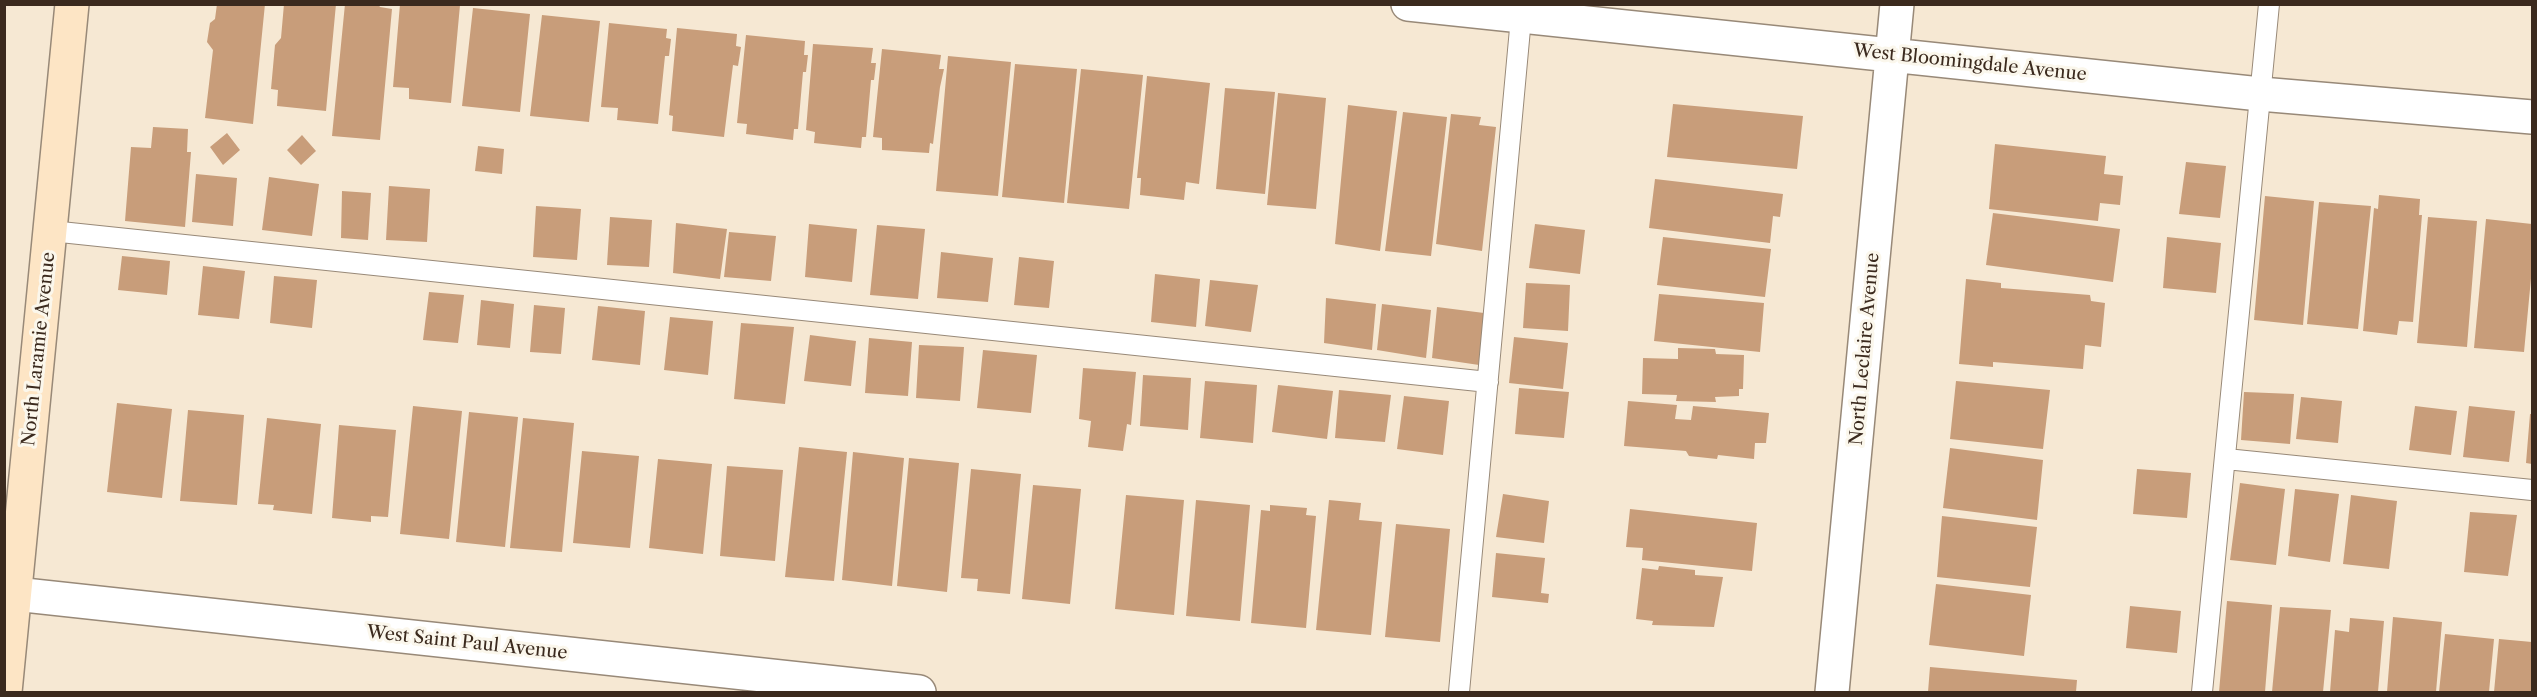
<!DOCTYPE html>
<html>
<head>
<meta charset="utf-8">
<style>
	body { margin:0 }
	#map { position:relative; width:2537px; height:697px; overflow:hidden; background:#f6e8d3; font-family:"Libre Caslon Text",serif }
	canvas { display:block }
	.frame { position:absolute; inset:0; border:6px solid #3b2a1e; pointer-events:none }
</style>
</head>
<body>
<div id="map">
<canvas width="2537" height="697"></canvas>
<div class="frame"></div>
</div>
<script>
const g = document.querySelector('canvas').getContext('2d');
g.lineJoin = 'round';
function fill(path, color) { g.fillStyle = color; g.fill(path, 'evenodd'); }
const poly = rows => new Path2D(rows.map(r => 'M' + r).join(''));
function trace(path, color, width, dash) { g.strokeStyle = color; g.lineWidth = width; g.lineCap = dash ? 'butt' : 'round'; g.setLineDash(dash || []); g.stroke(path); }
function drawText(font, color, halo, rows, align = 'center') {
  g.font = font + ' "Libre Caslon Text",serif'; g.lineWidth = 6; g.setLineDash([]); g.textBaseline = 'middle'; g.strokeStyle = halo; g.fillStyle = color; for (const [text, x, y, turn = 0] of rows) {
    g.save(); g.translate(x, y); g.rotate((+turn || 0) * Math.PI / 180); g.textAlign = isNaN(turn) ? turn : align; if (halo) g.strokeText(text, 0, 0); g.fillText(text, 0, 0); g.restore();
  }
}
fill(poly([
	[217,4,265,4,253,124,205,118,213,50,207,42,210,23,215,19],
	[284,4,336,4,326,111,277,106,278,90,271,89,275,45,281,38],
	[345,4,378,4,380,7,392,9,380,140,332,136],
	[400,4,460,5,451,103,409,99,409,88,393,87],
	[473,8,530,14,520,112,462,106],
	[542,15,600,21,589,122,530,116],
	[609,23,667,29,666,38,671,39,669,56,665,56,658,124,617,120,618,108,601,107],
	[677,28,737,34,736,46,741,47,738,66,733,65,724,137,672,131,673,116,669,115],
	[746,35,805,41,804,55,808,55,806,72,803,72,798,129,794,129,793,140,746,134,747,124,737,123],
	[813,44,873,48,871,63,876,63,874,80,871,80,866,137,862,137,861,148,814,143,815,132,806,130],
	[882,49,941,55,939,69,944,69,940,87,933,144,930,143,929,153,882,150,882,138,873,137],
	[948,56,1011,62,998,196,936,191],
	[1015,64,1077,69,1064,203,1002,197],
	[1081,69,1143,75,1129,209,1067,203],
	[1147,76,1210,83,1199,184,1186,182,1184,200,1140,195,1141,178,1137,178],
	[1225,88,1275,92,1265,194,1216,189],
	[1278,93,1326,98,1316,209,1267,205],
	[1673,104,1803,116,1797,169,1667,157],
	[1348,105,1397,111,1380,251,1335,244],
	[1403,112,1447,117,1431,256,1385,251],
	[1451,114,1481,117,1479,125,1496,127,1482,251,1436,244],
	[153,127,188,129,187,152,191,152,185,227,125,221,131,147,151,148],
	[227,133,240,150,223,165,210,147],
	[302,135,316,151,301,165,287,150],
	[1995,144,2106,156,2104,174,2123,176,2120,205,2100,203,2098,221,1989,209],
	[478,146,504,149,502,174,475,171],
	[2186,162,2226,166,2220,218,2179,214],
	[196,174,237,178,233,226,192,222],
	[269,177,319,184,312,236,262,230],
	[1655,179,1783,194,1780,217,1773,216,1770,243,1649,228],
	[389,186,430,189,427,242,386,240],
	[342,191,371,193,368,240,341,238],
	[2379,195,2420,199,2419,215,2422,215,2413,322,2399,321,2397,335,2363,331,2374,208,2378,209],
	[2265,196,2314,201,2303,325,2254,320],
	[2319,202,2371,206,2358,329,2307,324],
	[536,206,581,209,577,260,533,257],
	[1993,213,2120,229,2113,282,1986,265],
	[610,217,652,220,649,267,607,265],
	[2428,217,2477,221,2467,347,2417,343],
	[2486,219,2532,224,2532,268,2524,352,2474,348],
	[676,223,727,229,720,279,673,273],
	[809,224,857,229,852,282,805,277],
	[1535,224,1585,230,1580,274,1529,268],
	[877,225,925,229,918,299,870,295],
	[729,232,776,236,771,281,724,277],
	[1663,237,1771,249,1765,297,1657,285],
	[2167,237,2221,243,2216,293,2163,288],
	[941,252,993,258,988,302,937,298],
	[122,256,170,261,167,295,118,290],
	[1019,257,1054,261,1049,308,1014,305],
	[203,266,245,271,239,319,198,315],
	[1155,274,1200,279,1196,327,1151,322],
	[274,276,317,280,312,328,270,323],
	[1966,279,2001,283,2001,288,2090,295,2091,301,2105,303,2101,347,2085,345,2083,369,1993,362,1993,367,1959,364],
	[1210,280,1258,285,1251,332,1205,326],
	[1526,283,1570,285,1568,331,1523,328],
	[429,292,464,295,458,343,423,340],
	[1659,294,1764,303,1760,352,1654,341],
	[1326,298,1376,304,1372,350,1324,343],
	[481,300,514,304,510,348,477,345],
	[1382,304,1431,310,1426,358,1377,350],
	[534,305,565,308,561,354,530,352],
	[598,306,645,311,640,365,592,360],
	[1437,307,1484,313,1479,365,1432,358],
	[670,317,713,321,708,375,664,370],
	[741,323,794,327,785,404,734,399],
	[810,335,856,341,851,386,804,381],
	[1514,337,1568,343,1563,389,1509,383],
	[869,338,912,342,908,396,865,393],
	[919,345,964,347,960,401,916,398],
	[1678,348,1715,349,1716,354,1744,355,1743,389,1739,389,1739,396,1715,397,1716,402,1676,401,1677,395,1642,394,1643,358,1678,359],
	[983,350,1037,355,1031,413,977,408],
	[1083,368,1136,372,1131,425,1127,424,1123,451,1088,447,1091,421,1079,419],
	[1143,375,1191,378,1188,430,1140,426],
	[1205,381,1257,385,1253,443,1200,438],
	[1956,381,2050,390,2043,449,1950,439],
	[1278,385,1333,391,1327,439,1272,432],
	[1519,388,1569,392,1564,438,1515,434],
	[1339,390,1391,395,1385,442,1335,438],
	[2244,392,2294,394,2290,444,2241,440],
	[1404,396,1449,401,1443,455,1397,449],
	[2301,397,2342,401,2338,443,2296,439],
	[1628,401,1677,405,1675,419,1691,420,1693,406,1769,413,1766,443,1755,443,1754,459,1718,455,1717,459,1689,456,1686,451,1624,446],
	[117,403,172,409,162,498,107,492],
	[413,406,462,411,449,539,400,534],
	[2415,406,2457,411,2451,455,2409,450],
	[2469,406,2515,411,2509,462,2463,457],
	[188,410,244,415,237,505,180,501],
	[469,412,518,417,505,547,456,542],
	[2530,414,2532,414,2532,464,2526,463],
	[267,418,321,424,312,514,273,510,274,505,258,504],
	[523,418,574,423,562,552,510,548],
	[339,425,396,430,388,517,371,516,371,522,332,518],
	[799,447,847,452,834,581,785,577],
	[1950,448,2043,460,2037,520,1943,508],
	[582,451,639,456,630,548,573,543],
	[853,452,904,458,892,586,842,580],
	[909,458,959,463,947,592,897,586],
	[658,459,712,464,703,554,649,548],
	[727,466,783,470,775,561,720,556],
	[971,469,1021,474,1010,594,977,591,978,579,961,578],
	[2137,469,2191,473,2187,518,2133,514],
	[2240,483,2285,489,2276,565,2230,560],
	[1033,485,1081,489,1070,604,1022,599],
	[2295,489,2339,494,2330,562,2288,556],
	[1503,494,1549,501,1544,543,1496,537],
	[1126,495,1184,500,1174,615,1115,609],
	[2351,495,2397,501,2389,569,2343,564],
	[1196,500,1250,505,1240,621,1186,616],
	[1329,500,1361,503,1359,520,1382,522,1371,635,1316,630],
	[1270,505,1307,508,1306,515,1316,516,1306,628,1251,623,1261,510,1270,511],
	[1630,509,1757,523,1752,571,1642,560,1643,548,1626,547],
	[2470,512,2517,515,2508,576,2464,572],
	[1942,516,2037,527,2030,587,1937,577],
	[1396,524,1450,529,1440,642,1385,637],
	[1496,553,1545,558,1541,593,1549,594,1548,603,1492,597],
	[1659,566,1695,570,1695,575,1723,577,1714,627,1652,625,1653,621,1636,619,1642,568,1658,570],
	[1936,584,2031,595,2024,656,1929,645],
	[2227,601,2272,605,2265,692,2219,692],
	[2130,606,2181,611,2177,653,2126,648],
	[2280,607,2331,610,2323,692,2272,692],
	[2393,617,2442,622,2436,692,2387,692],
	[2350,618,2384,621,2378,692,2330,692,2335,630,2349,632],
	[2445,634,2494,639,2489,692,2439,692],
	[2499,639,2532,642,2532,692,2494,692],
	[1930,667,2077,680,2076,692,1928,692]
]), '#c89d7a');
const lane = poly([
	[51,231,1488,382],
	[2226,459,2532,490],
	[1459,692,1522,7],
	[2202,692,2269,4]
]);
const street = poly([
	[1408,4,2260,94,2532,117],
	[15,594,919,692],
	[1832,692,1897,4]
]);
const secondary = poly([
	[5,692,72,4]
]);
trace(lane, '#988978', 22);
trace(street, '#988978', 36);
trace(secondary, '#988978', 36);
trace(lane, '#fff', 20);
trace(street, '#fff', 33);
trace(secondary, '#fde5c5', 33);
drawText('18px', '#3b2a1e', '#fbf7ec', [
	["West Bloomingdale Avenue",1970,63,6],
	["North Laramie Avenue",39,349,-84],
	["North Leclaire Avenue",1865,349,-85],
	["West Saint Paul Avenue",467,643,6]
]);
</script>
</body>
</html>
